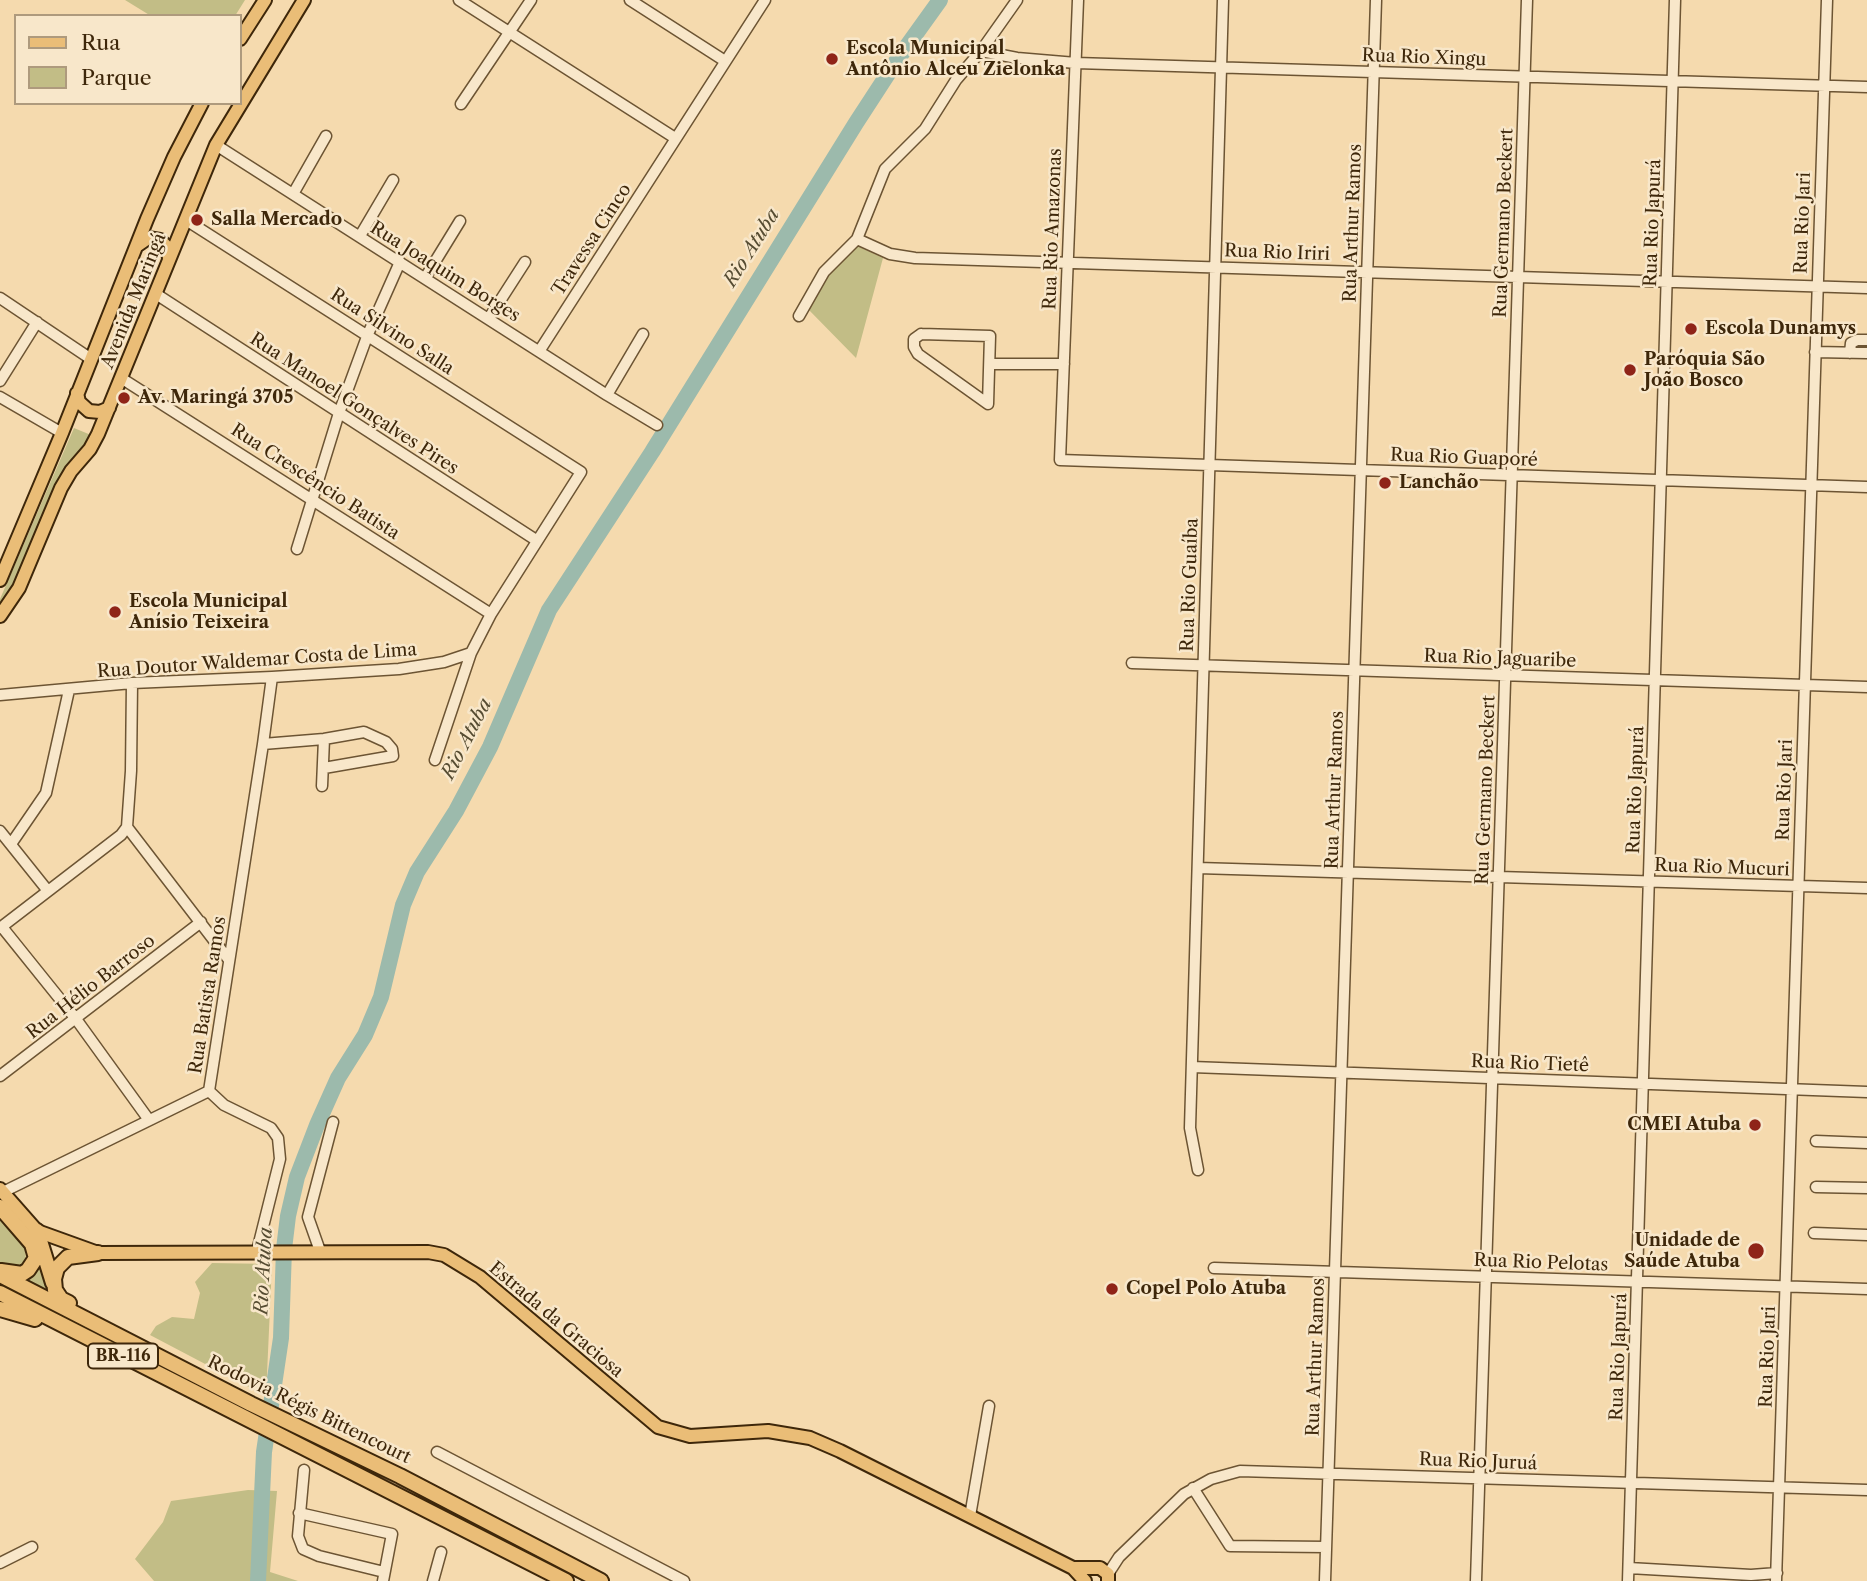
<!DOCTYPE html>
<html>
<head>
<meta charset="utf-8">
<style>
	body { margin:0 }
	#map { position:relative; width:1867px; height:1581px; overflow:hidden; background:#f5daae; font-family:"Libre Caslon Text",serif }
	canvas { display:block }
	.legend { position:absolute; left:14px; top:14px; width:228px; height:91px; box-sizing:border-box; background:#f8e7ca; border:2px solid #ae9a7d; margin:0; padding:9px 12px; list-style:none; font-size:21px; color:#3e270a }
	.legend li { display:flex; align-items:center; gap:14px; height:35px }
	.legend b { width:35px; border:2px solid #ae9a7d }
</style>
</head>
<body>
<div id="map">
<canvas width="1867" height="1581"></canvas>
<ul class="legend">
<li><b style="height:9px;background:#eabd77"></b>Rua</li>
<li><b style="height:19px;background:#c2bd86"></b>Parque</li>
</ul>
</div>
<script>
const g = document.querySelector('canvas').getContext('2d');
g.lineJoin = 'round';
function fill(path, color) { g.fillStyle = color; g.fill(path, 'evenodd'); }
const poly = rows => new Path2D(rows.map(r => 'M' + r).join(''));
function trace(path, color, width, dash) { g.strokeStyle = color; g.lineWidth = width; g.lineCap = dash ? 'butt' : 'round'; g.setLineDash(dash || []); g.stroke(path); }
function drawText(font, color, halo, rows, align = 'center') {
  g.font = font + ' "Libre Caslon Text",serif'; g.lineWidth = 5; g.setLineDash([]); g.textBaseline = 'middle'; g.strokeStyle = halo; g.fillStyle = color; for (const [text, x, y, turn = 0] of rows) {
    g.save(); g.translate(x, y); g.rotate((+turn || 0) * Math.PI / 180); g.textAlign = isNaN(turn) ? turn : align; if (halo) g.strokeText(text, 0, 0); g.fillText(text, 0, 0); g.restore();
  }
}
fill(poly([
	[125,0,245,0,235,16,151,16],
	[855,245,883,258,856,358,807,308,829,273],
	[74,428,91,435,15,586,0,608,0,599],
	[0,1217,25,1247,26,1260,23,1265,16,1268,0,1265],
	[212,1263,272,1264,266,1396,150,1335,156,1326,172,1317,194,1319,200,1293,195,1282],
	[41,1266,48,1294,20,1280],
	[248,1490,277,1491,270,1572,298,1581,154,1581,135,1559,163,1522,171,1501]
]), '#c2bd86');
trace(poly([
	[258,1581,264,1452,281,1338,284,1249,288,1216,297,1177,317,1125,338,1078,365,1035,381,997,403,905,417,872,456,811,490,747,549,610,652,452,856,123,897,60,940,0]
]), '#9cbaac', 16);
const minor = poly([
	[459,0,675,138],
	[630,0,725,61],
	[1078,0,1060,460,1867,487],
	[981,51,1017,58,1076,63,1867,87],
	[461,104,531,0],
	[216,145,607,395,657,425],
	[293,194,326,136],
	[186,220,581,472,491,614,471,653,435,760],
	[360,236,393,180],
	[857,239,890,254,915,258,1867,288],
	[425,278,460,221],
	[156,294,536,540],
	[0,298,91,359],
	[799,316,824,272,857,239,885,169,925,129,956,80,981,51,1017,0],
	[489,318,525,262],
	[921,334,990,336,988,404,918,354,914,347,914,339,921,334],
	[540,350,765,0],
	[1815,352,1867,353],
	[1850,353,1851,343,1857,340,1867,340],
	[990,364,1064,364],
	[121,378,491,614],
	[0,381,37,322],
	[607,395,643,334],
	[0,397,62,433],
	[297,549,339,413,368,334,400,262],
	[1132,663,1867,687],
	[132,683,131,771,127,827,229,960],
	[0,695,132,683,272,677,399,669,444,662,471,653],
	[263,744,324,739,364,732,386,742,392,749,393,756,324,768],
	[322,786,324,739],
	[0,831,48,891],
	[11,844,46,793,69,690],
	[1198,868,1867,888],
	[2,927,76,1019,149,1120],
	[0,928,121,835,127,827],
	[1192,1067,1867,1092],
	[0,1076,201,922],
	[209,1091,224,1105,271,1128,278,1138,280,1159,257,1251],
	[1816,1141,1867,1143],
	[1198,1170,1190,1128,1223,0],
	[1816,1187,1867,1188],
	[3,1192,209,1091,263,744,272,677],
	[1814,1233,1867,1235],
	[320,1251,308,1217,333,1122],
	[1214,1268,1867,1289],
	[437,1452,684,1581],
	[304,1470,298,1536,303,1549,319,1556,384,1572],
	[1193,1488,1230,1546,1326,1547],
	[299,1513,392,1534,383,1581],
	[970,1516,989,1406],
	[0,1563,32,1547],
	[1629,1568,1751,1575,1777,1573],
	[1108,1574,1119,1557,1184,1494,1211,1479,1240,1471,1867,1490],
	[433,1581,441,1552],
	[1325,1581,1376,0],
	[1476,1581,1527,0],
	[1628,1581,1675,0],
	[1776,1581,1827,0]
]);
const major = poly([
	[240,39,265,0],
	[138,245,148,238,160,240,168,248,169,259],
	[77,393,79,402,89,411,100,412,109,408],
	[0,580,62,433,147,219,174,157,202,103],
	[0,616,19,588,61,488,71,471,90,449,98,434,216,145,304,0],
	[0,1189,37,1231,98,1253,428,1252,444,1255,480,1277,658,1427,690,1436,768,1431,810,1438,840,1451,1073,1568,1085,1581],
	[1073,1568,1100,1568,1108,1574,1108,1581]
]);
const highway = poly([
	[0,1207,32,1244,36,1258,28,1270,22,1274,1,1271],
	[37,1231,53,1283],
	[0,1275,251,1404,400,1476,601,1581],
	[0,1293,566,1581],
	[69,1303,61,1299,55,1290,54,1279,57,1268,68,1257,98,1253],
	[0,1309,35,1319]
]);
trace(minor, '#6c5433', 13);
trace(major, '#3e270a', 16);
trace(highway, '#3e270a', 18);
trace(minor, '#f8e7ca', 10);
trace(major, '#eabd77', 12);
trace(highway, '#eabd77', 14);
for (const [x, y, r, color] of [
	[832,59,7,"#8f2418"],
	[197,220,7,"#8f2418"],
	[1691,329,7,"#8f2418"],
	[1630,370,7,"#8f2418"],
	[124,398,7,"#8f2418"],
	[1385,483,7,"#8f2418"],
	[115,612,7,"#8f2418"],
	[1755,1125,7,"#8f2418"],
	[1756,1251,9,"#8f2418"],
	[1112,1289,7,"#8f2418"]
]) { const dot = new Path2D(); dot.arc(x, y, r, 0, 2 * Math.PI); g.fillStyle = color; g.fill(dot); trace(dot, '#f8e7ca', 2.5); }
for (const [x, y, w] of [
	[123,1356,70]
]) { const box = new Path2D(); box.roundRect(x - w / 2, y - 12.5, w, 25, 5); g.fillStyle = '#f8e7ca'; g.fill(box); trace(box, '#3e270a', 2); }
drawText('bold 16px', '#3e270a', null, [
	["BR-116",123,1356]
]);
drawText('bold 18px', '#3e270a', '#f8e7ca', [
	["Escola Municipal",846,49],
	["Antônio Alceu Zielonka",846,70],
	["Salla Mercado",211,220],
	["Escola Dunamys",1705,329],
	["Paróquia São",1644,360],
	["João Bosco",1644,381],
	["Av. Maringá 3705",138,398],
	["Lanchão",1399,483],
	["Escola Municipal",129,602],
	["Anísio Teixeira",129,623],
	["CMEI Atuba",1741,1125,"right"],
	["Unidade de",1740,1241,"right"],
	["Saúde Atuba",1740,1262,"right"],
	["Copel Polo Atuba",1126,1289]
], 'left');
drawText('18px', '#3e270a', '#f8e7ca', [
	["Rua Rio Xingu",1424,58,2],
	["Rua Arthur Ramos",1353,223,-88],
	["Rua Germano Beckert",1504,223,-88],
	["Rua Rio Japurá",1653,223,-88],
	["Rua Rio Jari",1803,223,-88],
	["Rua Rio Amazonas",1053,229,-88],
	["Travessa Cinco",592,240,-57],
	["Rua Rio Iriri",1277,253,2],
	["Rua Joaquim Borges",445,272,32],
	["Avenida Maringá",134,301,-68],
	["Rua Silvino Salla",392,332,33],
	["Rua Manoel Gonçalves Pires",354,404,33],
	["Rua Rio Guaporé",1464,458,2],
	["Rua Crescêncio Batista",315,482,33],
	["Rua Rio Guaíba",1190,585,-88],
	["Rua Rio Jaguaribe",1500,659,2],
	["Rua Doutor Waldemar Costa de Lima",257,661,-4],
	["Rua Arthur Ramos",1335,790,-88],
	["Rua Germano Beckert",1486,790,-88],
	["Rua Rio Japurá",1636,790,-88],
	["Rua Rio Jari",1785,790,-88],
	["Rua Rio Mucuri",1722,868,2],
	["Rua Hélio Barroso",91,987,-38],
	["Rua Batista Ramos",208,995,-81],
	["Rua Rio Tietê",1530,1064,2],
	["Rua Rio Pelotas",1541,1263,2],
	["Estrada da Graciosa",556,1320,40],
	["Rua Arthur Ramos",1316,1357,-88],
	["Rua Rio Japurá",1619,1357,-88],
	["Rua Rio Jari",1768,1357,-88],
	["Rodovia Régis Bittencourt",309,1410,26],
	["Rua Rio Juruá",1478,1462,2]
]);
drawText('italic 19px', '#564c32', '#f8e7ca', [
	["Rio Atuba",752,248,-58],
	["Rio Atuba",467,739,-63],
	["Rio Atuba",264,1271,-87]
]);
</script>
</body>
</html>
